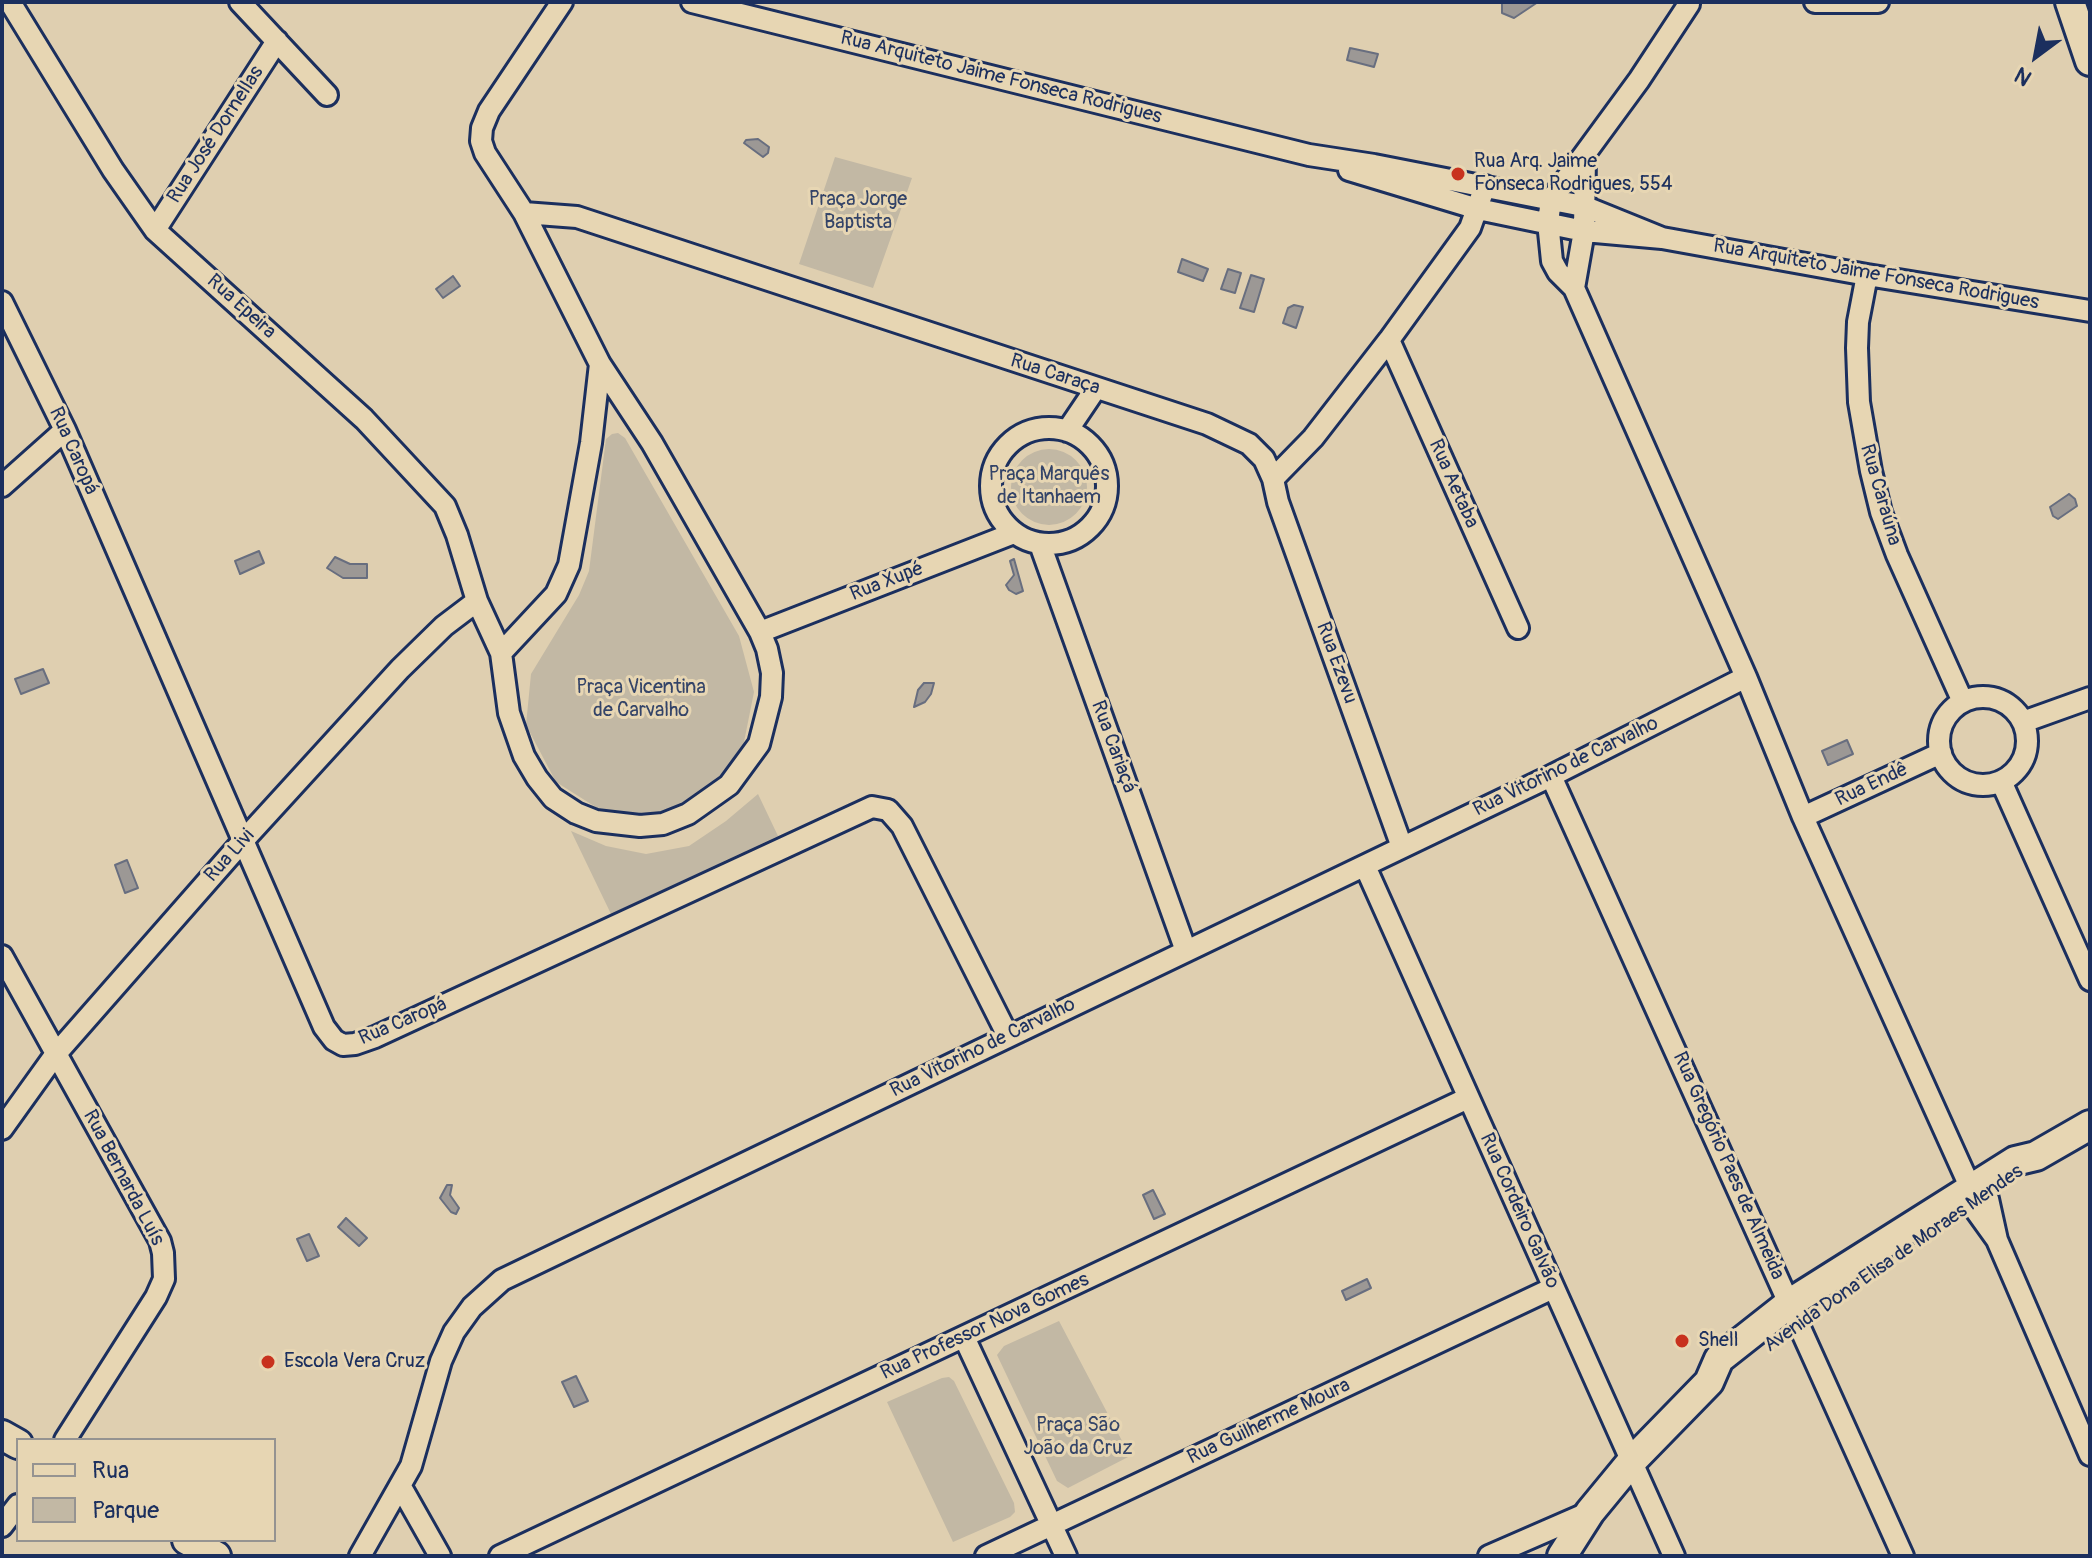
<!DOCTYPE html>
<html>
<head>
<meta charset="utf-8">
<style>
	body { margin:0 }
	#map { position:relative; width:2092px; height:1558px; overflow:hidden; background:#dfcfb0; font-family:Pangolin,sans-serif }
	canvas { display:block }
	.frame { position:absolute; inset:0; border:4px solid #1b2f5e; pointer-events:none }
	.legend { position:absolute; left:16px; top:1438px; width:260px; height:104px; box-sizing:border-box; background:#e7d6b3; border:2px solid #959391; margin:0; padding:10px 14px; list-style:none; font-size:24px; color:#1b2f5e }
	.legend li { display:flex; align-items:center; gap:16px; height:40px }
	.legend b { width:40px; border:2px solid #959391 }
	.north { position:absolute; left:1996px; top:16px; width:80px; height:80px; -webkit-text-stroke:6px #e7d6b3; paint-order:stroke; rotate:212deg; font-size:22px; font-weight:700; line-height:32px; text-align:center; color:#1b2f5e }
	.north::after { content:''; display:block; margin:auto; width:28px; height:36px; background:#1b2f5e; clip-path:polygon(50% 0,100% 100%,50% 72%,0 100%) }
</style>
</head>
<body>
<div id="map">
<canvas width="2092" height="1558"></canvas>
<div class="frame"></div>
<ul class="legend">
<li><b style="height:10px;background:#e7d6b3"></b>Rua</li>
<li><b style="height:22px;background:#c2b8a4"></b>Parque</li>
</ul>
<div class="north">N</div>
</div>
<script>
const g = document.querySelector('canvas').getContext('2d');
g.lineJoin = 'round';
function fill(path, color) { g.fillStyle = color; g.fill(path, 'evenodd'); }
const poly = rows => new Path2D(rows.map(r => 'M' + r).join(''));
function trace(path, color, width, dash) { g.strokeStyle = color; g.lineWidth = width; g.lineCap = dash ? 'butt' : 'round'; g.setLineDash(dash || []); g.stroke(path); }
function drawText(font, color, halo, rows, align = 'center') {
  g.font = font + ' Pangolin,sans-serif'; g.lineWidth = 6; g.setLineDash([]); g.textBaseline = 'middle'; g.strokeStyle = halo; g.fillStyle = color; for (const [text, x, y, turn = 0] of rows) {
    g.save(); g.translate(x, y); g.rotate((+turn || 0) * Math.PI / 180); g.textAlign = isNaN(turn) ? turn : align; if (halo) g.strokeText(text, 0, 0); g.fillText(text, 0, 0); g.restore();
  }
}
fill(poly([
	[835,157,912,178,873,288,799,264],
	[618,433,625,438,739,636,754,692,742,752,708,793,660,814,602,811,556,782,526,725,531,674,579,595,589,571,606,439,612,434],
	'1011 487a38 38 0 1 1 76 0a38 38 0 1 1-76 0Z',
	[758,794,778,836,611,914,571,831,606,846,646,854,689,846,726,821],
	[1059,1321,1130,1456,1068,1488,1057,1481,997,1355,1004,1346],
	[949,1377,954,1381,1014,1503,1015,1512,1010,1517,953,1542,887,1402,942,1378]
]), '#c2b8a4');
const water = poly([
	[1502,2,1538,2,1514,18,1502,13,1502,2],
	[1350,48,1378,54,1374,67,1347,60,1350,48],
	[758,139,769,147,768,153,763,157,744,143,746,140,758,139],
	[1182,259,1208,269,1203,281,1178,272,1182,259],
	[1228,269,1241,273,1235,293,1221,289,1228,269],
	[1251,275,1264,279,1254,312,1240,308,1251,275],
	[453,276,460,286,443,298,436,289,453,276],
	[1294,305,1303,307,1296,328,1283,323,1288,308,1294,305],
	[2069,494,2075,499,2077,506,2058,519,2053,516,2050,507,2069,494],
	[259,551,264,563,240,574,235,561,259,551],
	[335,557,350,564,367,564,367,578,343,578,327,568,335,557],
	[1014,559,1023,591,1016,594,1009,590,1006,585,1014,575,1010,561,1014,559],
	[43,669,49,683,21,694,15,679,43,669],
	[924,683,934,683,931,694,925,702,914,707,918,690,924,683],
	[1847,740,1853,754,1828,765,1822,751,1847,740],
	[127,860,138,888,125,893,115,865,127,860],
	[447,1185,452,1185,450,1195,459,1208,456,1214,451,1212,440,1198,447,1185],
	[1153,1190,1165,1214,1154,1219,1143,1195,1153,1190],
	[346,1218,367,1238,359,1246,338,1227,346,1218],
	[309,1234,319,1256,307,1261,297,1239,309,1234],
	[1367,1279,1371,1288,1346,1300,1342,1291,1367,1279],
	[576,1376,588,1401,574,1407,562,1382,576,1376]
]);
fill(water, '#9c9895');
trace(water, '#686e7f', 2);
const street = poly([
	[10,2,113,170,155,230,364,419,445,506,457,535,477,601,501,653],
	[240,2,327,95],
	[562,2,489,111,482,128,481,141,485,153,524,213,577,217,1207,424,1249,444,1264,459,1273,479,1313,438,1389,340,1470,228,1485,186],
	[692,2,1309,155,1374,165,1583,206,1662,238],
	[1815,2,1878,2],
	[1689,4,1639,80,1551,200,1548,222,1552,261,1558,272,1574,288,1746,677,1803,817,1971,1189,1974,1208,1997,1240],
	[1349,170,1478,209,1584,231,1662,238,1867,275,2090,311],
	[524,213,600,364,652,443,760,632,767,649,772,673,771,697,759,744,729,785,688,814,663,824,640,826,596,821,576,813,553,798,537,778,524,756,509,713,501,653,556,594,569,565,591,443,600,364],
	[155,230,277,41],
	[1867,275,1858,322,1857,348,1859,402,1871,471,1881,512,1897,555,1963,702],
	[1574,288,1584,231,1585,155],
	[2,302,65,430,324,1027,334,1040,343,1045,355,1044,375,1037,872,807,888,810,902,826,1008,1036],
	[1389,340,1518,628],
	'991 486a58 58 0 1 1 116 0a58 58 0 1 1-116 0Z',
	[1067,431,1096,388],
	[1273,479,1278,502,1402,847],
	[2,486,65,430],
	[1040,544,1186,951],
	[760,632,1014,533],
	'1939 741a44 44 0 1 1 88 0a44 44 0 1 1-88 0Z',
	[2023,722,2090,698],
	[1551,776,1903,1556],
	[2001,781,2090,980],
	[1803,817,1941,753],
	[1365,866,1674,1556],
	[2,956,160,1241,163,1253,164,1279,156,1297,65,1440],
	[2,1129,55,1055,242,842,400,669,444,626,477,601],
	[1971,1189,1988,1199,1997,1240,2090,1455],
	[964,1337,1066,1556],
	[401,1487,440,1556],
	[2,1526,18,1505],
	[360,1556,411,1466,441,1361,454,1332,472,1307,502,1280,1551,776,1746,677],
	[500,1556,1468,1098],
	[986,1556,1553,1288],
	[1489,1556,1590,1512]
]);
const secondary = poly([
	[2070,2,2090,61],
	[2,1435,18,1444],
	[187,1540,216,1556],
	[1562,1556,1590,1512,1632,1461,1709,1382,1719,1359,1790,1303,1863,1257,2015,1161,2036,1156,2090,1125]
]);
trace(street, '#1b2f5e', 26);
trace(secondary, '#1b2f5e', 34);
trace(street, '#e7d6b3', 20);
trace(secondary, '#e7d6b3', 28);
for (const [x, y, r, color] of [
	[1458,174,8,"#c8321e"],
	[1682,1341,8,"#c8321e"],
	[268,1362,8,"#c8321e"]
]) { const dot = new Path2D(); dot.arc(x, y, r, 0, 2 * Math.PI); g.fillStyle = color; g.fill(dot); trace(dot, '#e7d6b3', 3); }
drawText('20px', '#1b2f5e', '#e7d6b3', [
	["Rua Arquiteto Jaime Fonseca Rodrigues",1001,78,14],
	["Rua José Dornellas",216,135,-57],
	["Rua Arquiteto Jaime Fonseca Rodrigues",1876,275,10],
	["Rua Epeira",241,307,42],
	["Rua Caraça",1055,375,18],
	["Rua Caropá",73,451,66],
	["Rua Aetaba",1453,484,66],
	["Rua Caraúna",1880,495,74],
	["Rua Xupé",887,582,-21],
	["Rua Ezevu",1336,663,70],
	["Rua Cariaçá",1113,747,70],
	["Rua Vitorino de Carvalho",1566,767,-26],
	["Rua Endê",1872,785,-25],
	["Rua Livi",230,856,-48],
	["Rua Caropá",403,1022,-23],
	["Rua Vitorino de Carvalho",983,1048,-26],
	["Rua Gregório Paes de Almeida",1728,1166,66],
	["Rua Bernarda Luís",123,1178,62],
	["Rua Cordeiro Galvão",1519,1211,66],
	["Avenida Dona Elisa de Moraes Mendes",1894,1259,-35],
	["Rua Professor Nova Gomes",985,1327,-25],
	["Rua Guilherme Moura",1269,1422,-25]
]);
drawText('20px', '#1b2f5e', '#e7d6b3', [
	["Rua Arq. Jaime",1474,162],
	["Fonseca Rodrigues, 554",1474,185],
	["Shell",1698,1341],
	["Escola Vera Cruz",284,1362]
], 'left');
drawText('20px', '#344468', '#e7d6b3', [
	["Praça Jorge",858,200],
	["Baptista",858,223],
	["Praça Marquês",1049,475],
	["de Itanhaem",1049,498],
	["Praça Vicentina",641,688],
	["de Carvalho",641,711],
	["Praça São",1078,1426],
	["João da Cruz",1078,1449]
]);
</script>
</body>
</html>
